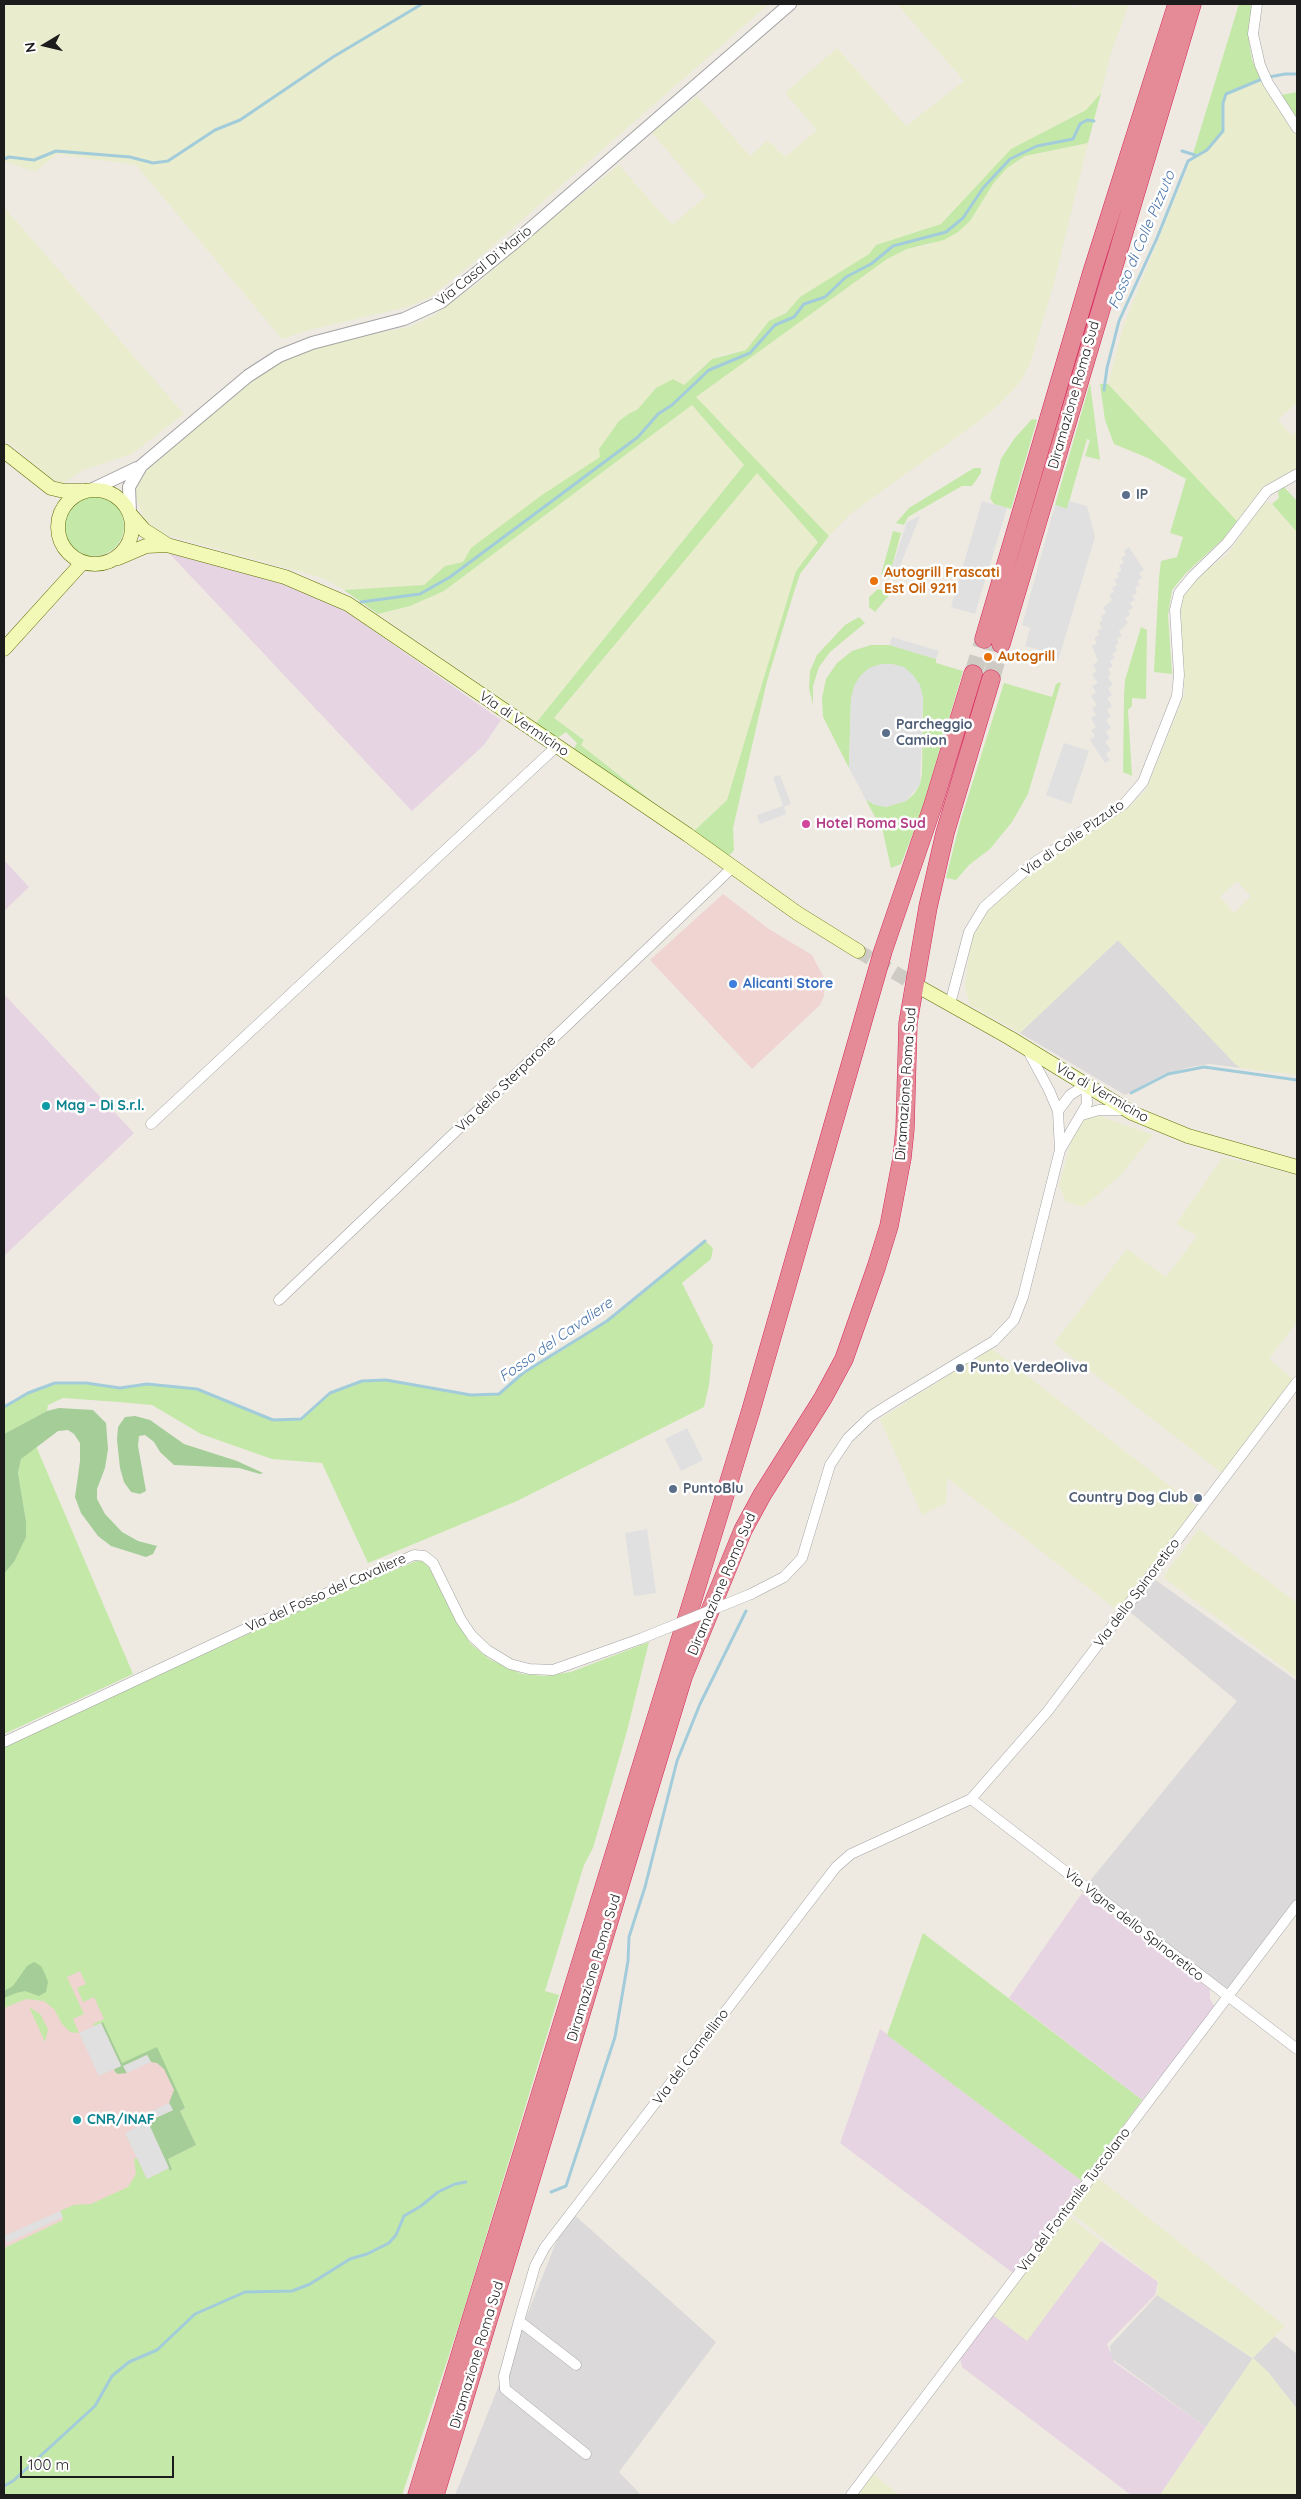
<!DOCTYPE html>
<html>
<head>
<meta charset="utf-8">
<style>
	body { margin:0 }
	#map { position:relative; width:1301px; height:2499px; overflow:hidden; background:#eeeae2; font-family:Quicksand,sans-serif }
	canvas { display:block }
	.frame { position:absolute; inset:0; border:5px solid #1c1c1c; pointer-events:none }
	.north { position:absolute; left:20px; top:20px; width:50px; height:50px; -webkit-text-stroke:4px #fff; paint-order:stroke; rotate:261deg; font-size:14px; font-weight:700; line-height:20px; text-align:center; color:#1c1c1c }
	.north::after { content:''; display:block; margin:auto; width:18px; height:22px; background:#1c1c1c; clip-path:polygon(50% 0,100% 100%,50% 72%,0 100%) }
	.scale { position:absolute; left:20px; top:2456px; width:154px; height:22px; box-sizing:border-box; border:2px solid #1c1c1c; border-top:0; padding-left:6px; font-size:15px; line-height:18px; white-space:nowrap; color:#1c1c1c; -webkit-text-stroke:4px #fff; paint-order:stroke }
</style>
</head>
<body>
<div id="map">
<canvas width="1301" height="2499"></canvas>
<div class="frame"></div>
<div class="north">N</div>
<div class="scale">100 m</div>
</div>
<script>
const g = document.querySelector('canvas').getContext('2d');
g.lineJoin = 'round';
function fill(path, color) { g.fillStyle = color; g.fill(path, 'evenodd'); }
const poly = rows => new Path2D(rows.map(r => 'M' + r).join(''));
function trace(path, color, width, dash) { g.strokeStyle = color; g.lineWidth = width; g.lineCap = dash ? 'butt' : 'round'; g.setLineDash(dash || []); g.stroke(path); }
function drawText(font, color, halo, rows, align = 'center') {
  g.font = font + ' Quicksand,sans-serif'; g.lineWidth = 5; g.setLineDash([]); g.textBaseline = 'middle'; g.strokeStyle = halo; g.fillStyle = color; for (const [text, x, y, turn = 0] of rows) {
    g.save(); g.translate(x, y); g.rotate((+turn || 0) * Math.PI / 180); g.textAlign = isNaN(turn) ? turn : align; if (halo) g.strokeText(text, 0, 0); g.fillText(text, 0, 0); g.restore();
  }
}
fill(poly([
	[1118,940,1235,1063,1241,1068,1210,1064,1190,1067,1164,1074,1125,1095,1020,1033],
	[1150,1576,1297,1681,1297,1905,1228,1997,1085,1887,1237,1701,1125,1608],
	[569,2210,716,2342,619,2472,641,2495,455,2495],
	[1157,2295,1252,2358,1274,2336,1297,2354,1297,2409,1268,2372,1253,2358,1206,2427,1111,2358,1110,2346]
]), '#dbd9d9');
fill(poly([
	[723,894,769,929,812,955,824,978,824,996,820,1005,752,1069,650,960],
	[4,1755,233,2140,4,2248]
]), '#efd4d1');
fill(poly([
	[169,553,288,585,338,606,501,720,484,745,412,811],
	[4,860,29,887,4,911],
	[4,994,134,1133,4,1256],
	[1082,1893,1210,1989,1210,1999,1215,2007,1142,2100,1009,1998],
	[880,2029,1082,2181,1013,2273,840,2143],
	[1101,2241,1158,2282,1155,2295,1107,2344,1114,2362,1206,2427,1160,2495,1131,2495,962,2367,959,2353,993,2315,1027,2340]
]), '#e7d4e2');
fill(poly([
	[4,4,769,4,475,261,430,297,407,307,309,330,282,339,136,165,57,154,35,172,7,162,4,163],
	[897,4,1069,4,1074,8,1084,4,1129,4,1111,53,1101,93,1086,110,1011,149,941,224,876,245,869,254,797,301,792,308,779,316,746,350,721,355,705,364,684,385,673,380,656,388,637,410,630,413,619,421,606,440,600,457,471,548,463,562,445,566,424,585,344,590,329,581,316,576,153,531,146,524,133,489,133,481,239,390,293,355,326,344,409,327,433,316,478,283,532,235,619,165,672,225,706,196,652,133,697,96,750,156,768,140,785,157,817,130,785,93,837,48,906,126,964,81],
	[1262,79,1297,136,1297,403,1278,419,1291,435,1297,432,1297,468,1264,486,1237,521,1108,384,1124,324,1192,157,1207,150,1223,131,1223,103,1226,94],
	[1088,143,1054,283,1030,364,1020,382,1000,404,979,421,849,515,829,536,695,397,887,259,907,249,929,245,970,221,993,184,1007,168,1026,156],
	[4,207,184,414,132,454,83,470,62,484,50,478,4,438],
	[692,405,744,465,536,723,378,614,410,606,444,591],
	[756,472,818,542,796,571,727,800,692,833,581,745,584,739,554,719],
	[1269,502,1297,532,1297,1075,1241,1068,1235,1064,1118,940,1020,1033,970,1005,965,987,972,932,998,899,1063,849,1095,830,1131,805,1146,790,1185,693,1178,618,1182,596,1199,576,1228,554,1257,512,1265,503],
	[1237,881,1251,896,1234,913,1220,897],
	[1094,1114,1153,1135,1120,1176,1083,1207,1066,1202,1059,1185,1075,1128,1081,1119],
	[1223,1157,1297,1175,1297,1322,1269,1359,1293,1379,1222,1473,1054,1343,1127,1249,1166,1277,1197,1236,1176,1224],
	[991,1348,1196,1506,1118,1611,947,1478,946,1503,922,1515,880,1419],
	[1199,1529,1297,1603,1297,1678,1163,1577],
	[1097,2177,1285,2326,1253,2358,1268,2372,1297,2409,1297,2495,1160,2495,1253,2358,1157,2295,1158,2282,1070,2212],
	[1067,2215,1101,2241,1027,2341,993,2315],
	[872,2473,899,2495,855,2495]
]), '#e9edcd');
fill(poly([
	[1239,4,1253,4,1249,42,1252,60,1262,79,1226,94,1223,103,1223,131,1207,150,1192,157],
	[1297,92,1297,122,1281,95],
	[1101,93,1088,143,1025,156,1007,168,993,184,970,221,958,232,944,240,907,249,887,259,696,397,829,536,800,574,794,592,767,681,733,828,734,850,732,853,727,856,692,833,727,800,796,571,818,542,757,473,554,718,584,740,581,745,683,826,573,750,577,743,566,732,556,739,536,723,744,465,692,405,444,591,410,606,378,614,344,590,424,585,445,566,463,562,471,548,542,495,600,457,599,449,619,421,630,413,637,410,656,388,673,379,684,385,712,359,746,350,769,321,786,313,800,297,869,254,876,245,941,224,1011,149,1086,110],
	[1090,383,1100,460,1085,456,1090,440,1087,439,1067,509,1055,505],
	[1100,384,1108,384,1237,521,1224,538,1186,573,1172,590,1168,615,1172,674,1154,672,1159,578,1161,561,1177,557,1183,537,1170,533,1186,479,1148,458,1114,444,1105,420],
	[1032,419,1037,420,1011,509,994,504,990,498,1001,459,1014,439],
	[974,468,981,468,981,473,972,486,962,486,908,517,904,525,896,523,909,508],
	[1284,487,1297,501,1297,532,1272,504,1279,498,1278,492],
	'64 526a30 30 0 1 1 60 0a30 30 0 1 1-60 0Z',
	[893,531,901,533,889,578,881,575],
	[878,589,891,593,875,612,869,607,869,597],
	[859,617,865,623,830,652,819,667,813,686,813,705,809,688,810,671,817,655,845,625],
	[1141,627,1147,630,1146,699,1132,698,1132,706,1128,710,1132,776,1123,772,1124,696,1125,680],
	[871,645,890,645,936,659,936,663,963,671,921,813,901,864,891,868,883,832,866,800,886,807,906,801,914,794,920,784,922,773,923,697,851,698,849,768,823,717,822,698,826,679,837,663,852,651],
	[1061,682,1028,794,1012,822,990,849,969,865,956,880,946,878,960,822,1004,683,1052,697,1056,684],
	[705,1241,713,1248,711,1259,682,1283,713,1345,709,1385,704,1407,517,1501,368,1563,322,1463,272,1459,201,1434,152,1405,119,1402,63,1398,48,1405,47,1411,4,1434,4,1407,28,1393,55,1383,86,1383,120,1388,147,1384,197,1389,273,1420,301,1419,330,1393,362,1381,386,1380,471,1395,499,1394,523,1373,563,1350,641,1295],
	[36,1446,133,1674,4,1734,4,1574,14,1562,26,1521,18,1473,21,1459],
	[419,1560,424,1562,433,1572,454,1616,470,1643,489,1659,522,1674,545,1676,571,1672,649,1642,627,1731,593,1848,584,1865,545,1991,559,1995,461,2319,402,2495,4,2495,4,2248,63,2220,60,2211,74,2205,91,2204,128,2187,136,2174,134,2159,137,2158,147,2179,169,2168,170,2171,172,2170,168,2159,196,2145,180,2111,185,2109,157,2048,122,2063,103,2023,94,2026,93,2024,104,2019,94,1997,83,2002,77,1988,86,1984,80,1971,67,1977,84,2014,73,2019,79,2033,70,2032,62,2024,54,2009,44,2001,26,1999,4,2008,4,1746,335,1594],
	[923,1933,1142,2100,1082,2181,887,2035],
	[29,2007,40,2014,48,2029,45,2042]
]), '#c4e8a8');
fill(poly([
	[59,1408,93,1410,106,1423,108,1449,105,1468,97,1489,97,1499,105,1514,122,1532,138,1541,157,1546,153,1554,146,1557,111,1546,98,1536,81,1513,75,1497,80,1461,80,1443,74,1434,68,1430,58,1431,21,1459,18,1473,26,1521,26,1537,14,1562,4,1574,4,1434,47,1411],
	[135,1416,150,1420,184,1444,237,1461,263,1473,260,1474,239,1468,174,1465,160,1452,154,1442,145,1435,139,1436,138,1446,146,1491,140,1494,131,1492,124,1482,120,1468,117,1440,118,1427,125,1417],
	[34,1962,41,1966,45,1974,48,1982,46,1992,39,1996,25,1991,16,1993,4,1998,4,1991,13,1986,27,1966],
	[103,2022,122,2063,157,2047,185,2108,180,2111,196,2145,168,2159,172,2170,170,2171,148,2123,141,2126,140,2122,144,2114,149,2121,173,2110,169,2103,174,2090,164,2069,157,2063,151,2062,147,2055,124,2066,127,2073,118,2074,115,2072,114,2069,121,2066,101,2023]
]), '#a4cd97');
fill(poly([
	[982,501,1007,508,975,614,951,607],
	[1069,501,1087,506,1095,537,1058,661,1039,655,1040,650,1025,646,1030,628,1022,625,1055,505,1067,509],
	[920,516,899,568,891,570,907,522],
	[1129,547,1144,570,1139,573,1142,578,1137,581,1140,585,1135,588,1137,593,1132,596,1135,600,1130,603,1133,608,1128,611,1130,615,1125,618,1128,623,1119,631,1122,636,1117,639,1119,643,1115,646,1117,651,1112,654,1115,658,1110,661,1113,666,1108,669,1111,674,1108,677,1113,685,1108,688,1112,695,1107,698,1112,706,1107,710,1111,716,1106,720,1111,728,1106,732,1110,738,1105,742,1111,750,1106,754,1110,760,1105,763,1090,740,1095,736,1091,730,1096,727,1091,718,1096,715,1092,708,1097,705,1091,696,1096,692,1092,686,1098,683,1092,674,1097,671,1093,665,1098,661,1092,646,1097,643,1094,638,1099,635,1097,631,1102,628,1099,623,1103,620,1101,616,1106,613,1103,608,1112,600,1109,595,1114,592,1112,588,1117,585,1114,580,1119,577,1117,574,1122,570,1119,566,1124,562,1121,558,1126,555,1124,551],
	[892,637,939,651,936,659,890,645],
	[881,664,893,664,904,667,913,675,920,685,923,697,920,784,906,801,886,807,875,805,866,800,849,768,851,698,854,686,860,676,869,668],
	[1064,743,1089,751,1071,804,1046,795],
	[780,775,791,804,784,807,786,814,760,824,757,815,783,806,773,777],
	[687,1428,703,1460,681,1471,665,1439],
	[647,1529,656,1593,634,1596,625,1533],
	[101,2023,121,2066,99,2076,79,2033],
	[147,2055,151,2062,127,2073,123,2066],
	[169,2103,173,2110,149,2121,146,2114],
	[148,2122,169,2168,147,2179,125,2133],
	[60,2211,63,2217,7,2243,4,2236]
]), '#e0e0e0');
trace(poly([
	[1269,77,1285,74,1297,74],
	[1182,151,1195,155],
	[4,159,9,157,34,160,56,151,130,157,153,163,168,161,215,130,240,120,333,57,422,4],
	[1104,390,1107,368,1119,321,1157,238,1188,161,1207,150,1223,131,1223,103,1226,94,1262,79],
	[361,602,420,594,450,577,638,437,658,414,672,405,709,370,750,353,775,325,794,317,804,304,825,297,846,277,871,264,893,246,946,232,963,218,983,188,1010,159,1037,146,1073,139,1080,124,1087,120,1094,121],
	[1131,1093,1168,1074,1204,1067,1297,1080],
	[4,1407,28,1393,55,1383,86,1383,120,1388,147,1384,197,1389,273,1420,301,1419,330,1393,362,1381,386,1380,471,1395,499,1394,523,1373,607,1321,705,1241],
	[551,2192,566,2186,615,2037,628,1961,629,1937,645,1887,677,1761,700,1704,746,1611],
	[4,2486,13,2481,95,2406,112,2376,129,2362,157,2350,195,2314,245,2292,292,2291,310,2284,350,2259,367,2254,389,2243,396,2235,404,2216,421,2206,438,2192,455,2184,466,2182]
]), '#a3ccdb', 3);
trace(poly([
	[858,951,921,988]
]), '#cecbc4', 14, [14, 7]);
trace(poly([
	[973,674,984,639],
	[991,679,1001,644]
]), '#cecbc4', 18, [18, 9]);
const minor = poly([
	[1257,4,1253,34,1260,65,1268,83,1297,128],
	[950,1004,969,932,984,907,1035,862,1124,804,1143,782,1177,696,1179,675,1175,610,1179,593,1193,576,1227,543,1267,491,1297,474],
	[1027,1049,1049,1090,1058,1111],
	[1082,1115,1099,1110,1127,1110],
	[151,1124,557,746],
	[279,1300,733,867],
	[751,1594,784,1577,802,1558,830,1465,848,1438,871,1416,893,1402,994,1341,1014,1320,1023,1297,1060,1150,1087,1104,1086,1085,1070,1095,1058,1111,1060,1150],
	[4,1742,256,1624,414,1555,424,1556,433,1563,461,1620,472,1636,487,1650,510,1664,529,1669,553,1670,640,1639],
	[971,1799,1297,2049],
	[519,2321,504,2376,505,2389,586,2454],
	[576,2365,519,2321,535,2266,545,2247,836,1867,851,1854,971,1799,1047,1712,1297,1382],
	[851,2495,1297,1905]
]);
const tertiary = poly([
	[91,490,137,468],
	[130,513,129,487,141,466,248,376,279,356,312,343,404,319,441,302,515,242,790,4]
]);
const secondary = poly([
	[4,451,51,488,64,491,85,491],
	'58 527a37 37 0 1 1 74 0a37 37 0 1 1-74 0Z',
	[131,515,144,530,166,544],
	[118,558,146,546,167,545,285,577,348,604,688,835,797,913,858,951],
	[4,649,82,563],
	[921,988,1010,1038,1132,1113,1188,1136,1297,1167]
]);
const motorway = poly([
	[984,639,1092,272,1177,4],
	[1001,644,1192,4],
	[417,2495,751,1410,883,951,933,805,973,674],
	[435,2495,683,1677,743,1530,762,1495,823,1398,844,1359,876,1268,889,1226,902,1158,905,1129,908,1023,928,907,945,833,991,679]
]);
trace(minor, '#a3a3a3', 11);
trace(tertiary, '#a3a3a3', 14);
trace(secondary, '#607106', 15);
trace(motorway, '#d5265a', 19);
trace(minor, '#fff', 10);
trace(tertiary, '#fff', 12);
trace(secondary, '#f2f8b6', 14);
trace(motorway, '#e58a97', 18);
const minorBridge = poly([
	[640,1639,751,1594]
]);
trace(minorBridge, '#a3a3a3', 11, []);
trace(minorBridge, '#fff', 10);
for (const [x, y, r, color] of [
	[1126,495,5,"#5c6f8a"],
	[874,581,5,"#e8710a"],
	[988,657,5,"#e8710a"],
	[886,733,5,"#5c6f8a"],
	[806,824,5,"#d1479c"],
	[733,984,5,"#3f7fe0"],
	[46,1106,5,"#0f9aa8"],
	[960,1368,5,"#5c6f8a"],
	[673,1489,5,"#5c6f8a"],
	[1198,1498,5,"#5c6f8a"],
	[77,2120,5,"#0f9aa8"]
]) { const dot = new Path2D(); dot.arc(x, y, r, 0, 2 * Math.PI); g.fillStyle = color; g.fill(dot); trace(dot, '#fff', 2); }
drawText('14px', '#1c1c1c', '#fff', [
	["Via Casal Di Mario",484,266,-39],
	["Diramazione Roma Sud",1074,395,-74],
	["Via di Vermicino",524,724,34],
	["Via di Colle Pizzuto",1073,838,-35],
	["Via dello Sterparone",506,1084,-44],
	["Diramazione Roma Sud",906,1084,-86],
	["Via di Vermicino",1102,1093,30],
	["Diramazione Roma Sud",722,1584,-67],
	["Via del Fosso del Cavaliere",326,1593,-24],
	["Via dello Spinoretico",1137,1593,-53],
	["Via Vigne dello Spinoretico",1134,1925,38],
	["Diramazione Roma Sud",594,1968,-73],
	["Via del Cannellino",691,2057,-53],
	["Via del Fontanile Tuscolano",1074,2200,-53],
	["Diramazione Roma Sud",477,2355,-73]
]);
drawText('bold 14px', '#4e5e75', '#fff', [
	["IP",1136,495],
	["Parcheggio",896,725],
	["Camion",896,741],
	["Punto VerdeOliva",970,1368],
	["PuntoBlu",683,1489],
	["Country Dog Club",1188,1498,"right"]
], 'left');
drawText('bold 14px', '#c56008', '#fff', [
	["Autogrill Frascati",884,573],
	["Est Oil 9211",884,589],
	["Autogrill",998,657]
], 'left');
drawText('bold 14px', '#b23c85', '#fff', [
	["Hotel Roma Sud",816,824]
], 'left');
drawText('bold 14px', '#366cbe', '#fff', [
	["Alicanti Store",743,984]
], 'left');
drawText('bold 14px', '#0d838f', '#fff', [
	["Mag – Di S.r.l.",56,1106],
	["CNR/INAF",87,2120]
], 'left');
drawText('italic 15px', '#4b76aa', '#fff', [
	["Fosso di Colle Pizzuto",1142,240,-67],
	["Fosso del Cavaliere",556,1340,-35]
]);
</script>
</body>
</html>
